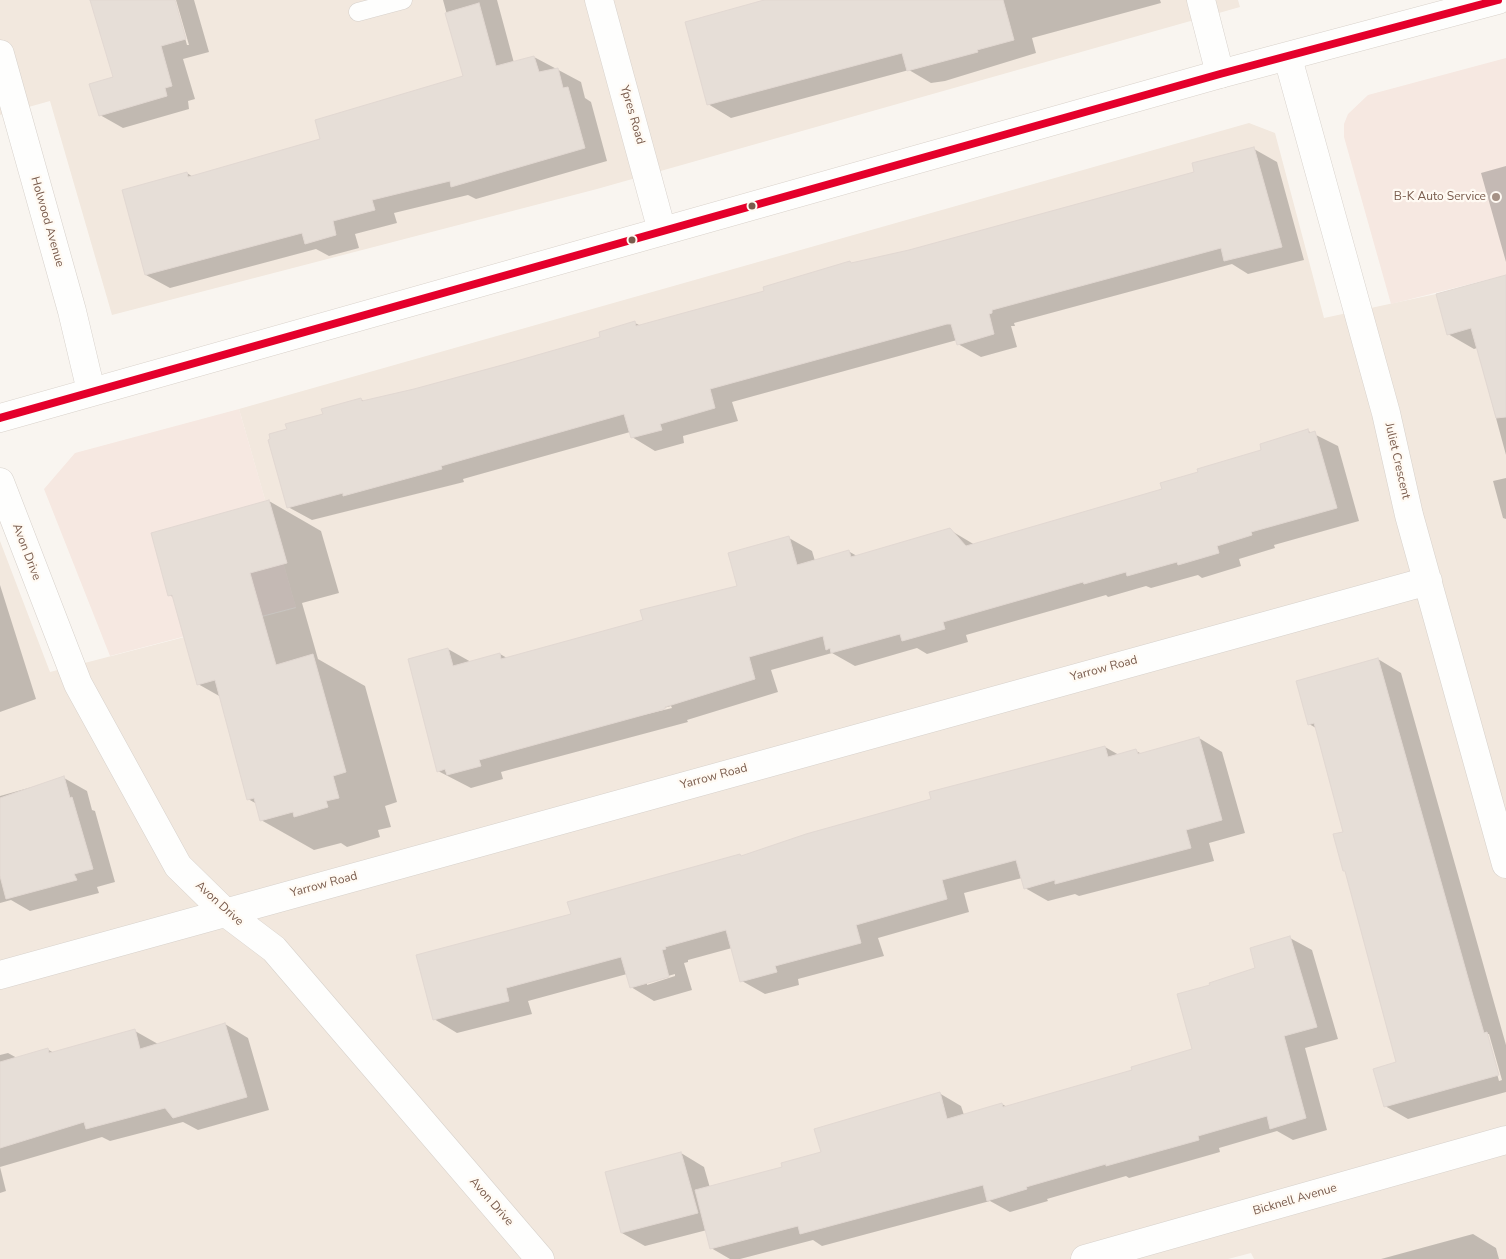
<!DOCTYPE html>
<html>
<head>
<meta charset="utf-8">
<style>
	body { margin:0 }
	canvas { display:block; background:#f9f5f0 }
</style>
</head>
<body>
<canvas width="1506" height="1259"></canvas>
<script>
const g = document.querySelector('canvas').getContext('2d');
g.lineJoin = 'round';
function fill(path, color) { g.fillStyle = color; g.fill(path, 'evenodd'); }
const poly = rows => new Path2D(rows.map(r => 'M' + r).join(''));
function trace(path, color, width, dash) { g.strokeStyle = color; g.lineWidth = width; g.lineCap = dash ? 'butt' : 'round'; g.setLineDash(dash || []); g.stroke(path); }
function drawText(font, color, halo, rows, align = 'center') {
  g.font = font + ' "Nunito Sans",sans-serif'; g.lineWidth = 4.5; g.setLineDash([]); g.textBaseline = 'middle'; g.strokeStyle = halo; g.fillStyle = color; for (const [text, x, y, turn = 0] of rows) {
    g.save(); g.translate(x, y); g.rotate((+turn || 0) * Math.PI / 180); g.textAlign = isNaN(turn) ? turn : align; if (halo) g.strokeText(text, 0, 0); g.fillText(text, 0, 0); g.restore();
  }
}
fill(poly([
	[0,0,1238,0,1240,7,597,189,112,315,50,101,0,115],
	[1249,123,1275,133,1324,318,1436,294,1506,275,1506,1259,1254,1259,1251,1253,1228,1259,0,1259,0,541,50,672,296,608,239,409]
]), '#f2e8de');
fill(poly([
	[1506,58,1506,275,1391,304,1344,137,1344,124,1348,114,1368,95],
	[239,409,296,607,110,656,44,489,75,453]
]), '#f6e8e1');
fill(poly([
	[92,0,174,0,187,45,189,45,176,0,194,0,209,52,183,59,195,99,188,101,189,109,123,128,100,115,114,77],
	[443,0,497,0,514,63,534,57,581,82,585,98,591,102,607,161,476,199,468,195,394,213,397,223,355,234,359,248,329,256,316,249,170,288,146,275,123,191,187,173,193,177,322,139,464,77],
	[791,0,1160,0,1161,3,1032,38,1036,53,945,81,931,83,909,70,731,118,708,104],
	[1254,149,1277,162,1304,260,1248,274,1232,264,1014,323,1015,326,1011,326,1017,347,981,357,958,344,957,340,732,402,738,421,683,436,684,443,655,451,632,437,630,432,463,479,464,482,312,520,288,507,288,430,361,399,365,402,415,390,602,338,635,323,641,326,765,292,853,264,909,251,1195,173],
	[1506,166,1506,262,1481,173],
	[1506,276,1506,455,1477,348,1474,349,1448,334],
	[1308,431,1338,446,1359,521,1274,545,1275,548,1239,559,1241,566,1202,578,1198,575,1151,588,1146,586,1108,597,1106,595,966,635,968,642,927,654,917,648,855,666,832,653,771,670,778,692,687,720,688,722,501,772,503,779,471,788,438,771,448,649,471,662,500,654,507,658,644,621,739,587,789,538,812,551,815,561,848,551,857,556,950,530,975,545,1163,490,1263,451],
	[671,706,672,708,631,718,631,717],
	[1506,478,1506,519,1503,518,1493,481],
	[269,501,321,531,339,593,302,603,318,659,365,686,397,802,385,806,391,827,378,830,380,837,347,847,341,843,314,850,261,820,257,804,248,799,221,697,198,684,175,598,169,595],
	[0,585,36,699,0,712],
	[1378,659,1401,673,1506,1045,1506,1092,1408,1119,1385,1106,1397,1063,1344,832,1316,728,1309,724],
	[1486,1034,1489,1034,1502,1080,1499,1081],
	[1199,738,1222,752,1245,833,1209,843,1214,861,1079,896,1075,894,1048,901,1025,888,1022,878,964,893,969,912,878,938,884,956,798,979,799,985,765,994,742,981,732,948,688,960,688,962,684,963,692,990,654,1001,631,987,627,974,528,1001,532,1014,457,1033,434,1019,572,914,740,855,742,857,1105,747,1119,755,1136,751,1142,754],
	[675,974,675,976,647,985,647,982],
	[64,778,87,791,92,810,95,811,115,882,97,887,99,893,30,911,11,900,0,903,0,796],
	[1290,938,1312,950,1338,1039,1305,1048,1327,1130,1293,1140,1277,1131,1219,1148,1220,1152,1129,1178,1126,1176,1047,1199,1048,1201,1010,1212,990,1201,822,1246,813,1240,740,1259,730,1259,711,1248,707,1230,645,1246,622,1233,681,1153,704,1167,710,1188,783,1168,822,1153,939,1093,961,1106,964,1115,1002,1104,1007,1107,1134,1071,1193,1050,1211,986,1257,969],
	[225,1024,248,1038,269,1110,198,1130,183,1122,110,1141,102,1137,0,1167,6,1191,0,1193,0,1055,8,1053,17,1058,47,1049,54,1053,135,1031,158,1044],
	[1473,1234,1496,1248,1499,1259,1381,1259]
]), '#0003');
const building = poly([
	[90,0,175,0,186,39,161,46,172,86,165,88,167,96,99,116,89,84,113,77,90,0],
	[764,0,1003,0,1014,40,977,50,978,52,907,71,902,53,707,105,685,22,764,0],
	[479,3,496,66,534,56,539,72,558,68,563,88,568,87,585,148,451,187,450,181,372,200,375,210,333,221,336,235,305,244,302,233,145,275,122,190,187,172,188,177,320,139,315,120,463,76,445,13,479,3],
	[1254,147,1282,247,1224,261,1221,248,992,310,992,313,989,314,994,334,957,345,951,324,947,324,710,389,715,408,660,424,662,430,631,438,624,414,441,466,442,469,343,496,343,493,287,508,268,440,270,439,269,434,287,429,285,424,323,414,321,409,361,398,362,401,414,389,506,364,600,337,599,332,635,321,636,326,764,291,763,287,850,261,851,263,909,250,1194,172,1192,163,1254,147],
	[1506,275,1506,417,1496,418,1471,328,1447,335,1436,294,1506,275],
	[1308,429,1309,433,1315,431,1337,508,1251,532,1252,535,1217,546,1219,553,1178,565,1177,562,1127,576,1126,572,1084,584,1083,582,943,622,945,629,902,641,900,634,831,653,830,648,826,650,823,636,749,657,755,679,665,707,665,709,479,760,481,766,447,775,445,769,437,772,408,659,448,648,453,666,500,653,501,659,643,620,640,610,737,586,728,553,789,536,797,565,849,550,851,557,950,528,966,546,1162,489,1160,483,1198,472,1197,469,1261,450,1260,444,1308,429],
	[269,500,287,563,250,573,276,665,313,654,346,772,333,776,339,798,326,801,328,807,294,817,293,812,260,821,254,798,247,800,215,680,197,685,196,681,172,595,168,596,151,533,269,500],
	[1378,658,1472,992,1484,1033,1487,1032,1499,1075,1384,1107,1373,1069,1396,1062,1345,871,1343,871,1333,834,1343,832,1314,723,1308,725,1296,681,1378,658],
	[1199,737,1222,820,1186,830,1191,848,1055,884,1055,880,1024,889,1016,860,942,880,947,899,856,925,861,943,775,966,777,972,740,982,726,930,665,947,666,949,662,950,669,977,630,988,621,957,506,988,509,1001,433,1020,416,955,571,914,567,902,740,854,741,856,806,834,931,799,929,792,1105,746,1108,757,1136,749,1138,754,1199,737],
	[64,776,70,798,72,797,93,869,74,874,77,880,6,899,0,876,0,798,64,776],
	[1290,936,1317,1027,1284,1036,1306,1118,1270,1129,1267,1116,1198,1136,1199,1140,1106,1166,1106,1164,1026,1187,1027,1189,987,1201,983,1185,800,1234,798,1226,710,1249,695,1190,782,1167,781,1163,821,1152,814,1129,940,1092,947,1119,1002,1103,1003,1107,1132,1070,1131,1067,1192,1049,1177,994,1210,985,1209,983,1255,968,1250,948,1290,936],
	[225,1023,247,1097,173,1118,165,1108,86,1129,84,1122,0,1148,0,1062,48,1048,49,1053,135,1029,140,1049,225,1023],
	[681,1152,698,1213,621,1233,605,1172,681,1152]
]);
fill(building, '#e6ded7');
trace(building, '#e2d8d2', 1);
const lane = poly([
	[358,12,403,0]
]);
const street = poly([
	[599,0,662,231],
	[1201,0,1220,74],
	[0,54,72,311,91,391],
	[1288,58,1386,413,1409,515,1506,864],
	[0,482,78,684,178,866,225,912,274,949,540,1259],
	[0,975,1428,581],
	[1085,1259,1506,1140]
]);
const secondary = poly([
	[0,418,1220,74,1498,0]
]);
trace(lane, '#d7d1cb', 19);
trace(street, '#d7d1cb', 29);
trace(secondary, '#d9d2cb', 29);
trace(lane, '#fefefd', 18);
trace(street, '#fefefd', 28);
trace(secondary, '#fefefd', 28);
trace(poly([
	[0,418,1220,74,1498,0]
]), '#e4002b', 8);
for (const [x, y, r, color] of [
	[1496,197,5,"#a69286"],
	[752,206,4.5,"#7a5c4d"],
	[632,240,4.5,"#7a5c4d"]
]) { const dot = new Path2D(); dot.arc(x, y, r, 0, 2 * Math.PI); g.fillStyle = color; g.fill(dot); trace(dot, '#fffaf3', 2); }
drawText('12px', '#7a5c4d', '#fffaf3', [
	["Ypres Road",632,115,74],
	["Holwood Avenue",47,222,74],
	["Juliet Crescent",1397,461,77],
	["Avon Drive",26,552,69],
	["Yarrow Road",1104,669,-15],
	["Yarrow Road",714,777,-15],
	["Yarrow Road",324,885,-15],
	["Avon Drive",219,904,42],
	["Bicknell Avenue",1295,1200,-16],
	["Avon Drive",491,1202,49]
]);
drawText('12px', '#7a5c4d', '#fffaf3', [
	["B-K Auto Service",1486,197]
], 'right');
</script>
</body>
</html>
